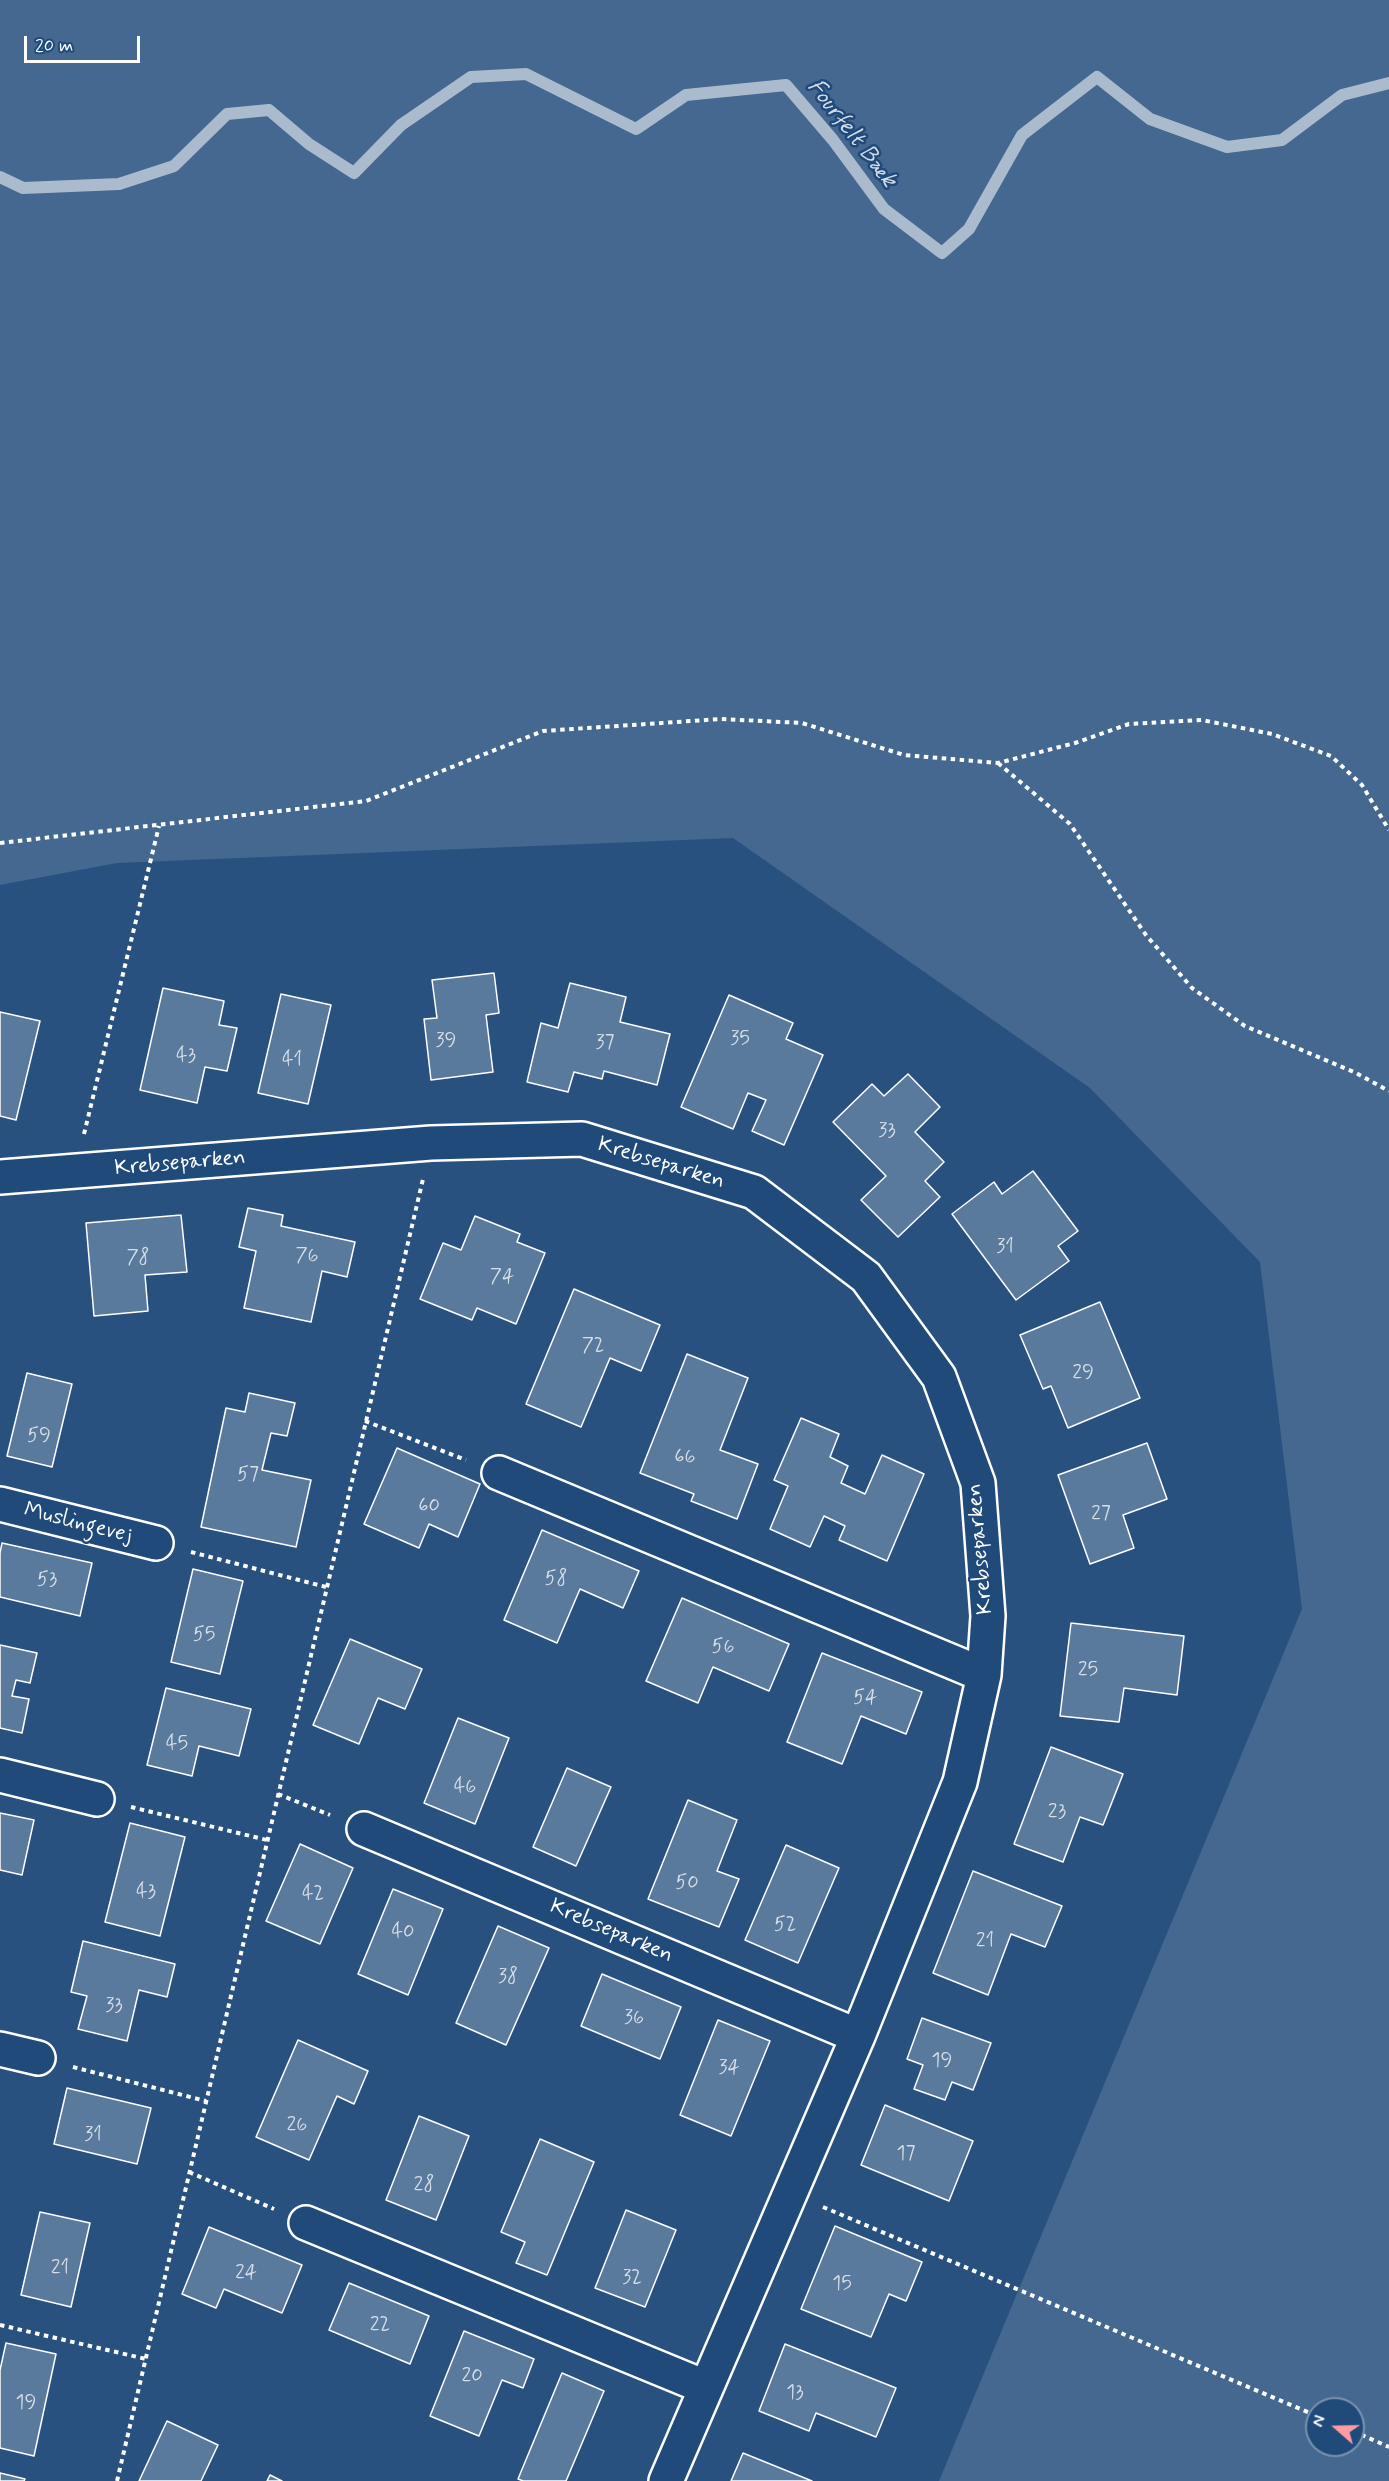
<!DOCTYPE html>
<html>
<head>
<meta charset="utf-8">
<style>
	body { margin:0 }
	#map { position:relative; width:1389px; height:2481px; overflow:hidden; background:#28517f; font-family:Mynerve,sans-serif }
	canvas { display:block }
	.north { position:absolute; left:1305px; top:2397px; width:60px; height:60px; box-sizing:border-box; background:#1f4a7a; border:2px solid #7992af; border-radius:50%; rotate:290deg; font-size:16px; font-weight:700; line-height:24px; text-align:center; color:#fff }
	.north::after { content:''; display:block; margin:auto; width:21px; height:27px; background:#ff9aa2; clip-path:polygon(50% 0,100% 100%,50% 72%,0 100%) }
	.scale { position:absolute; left:24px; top:36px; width:116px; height:27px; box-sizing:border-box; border:3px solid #fff; border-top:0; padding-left:8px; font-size:18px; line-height:21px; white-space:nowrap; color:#fff; -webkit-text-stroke:4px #1f4a7a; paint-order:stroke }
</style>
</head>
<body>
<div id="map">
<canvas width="1389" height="2481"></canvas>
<div class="north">N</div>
<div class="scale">20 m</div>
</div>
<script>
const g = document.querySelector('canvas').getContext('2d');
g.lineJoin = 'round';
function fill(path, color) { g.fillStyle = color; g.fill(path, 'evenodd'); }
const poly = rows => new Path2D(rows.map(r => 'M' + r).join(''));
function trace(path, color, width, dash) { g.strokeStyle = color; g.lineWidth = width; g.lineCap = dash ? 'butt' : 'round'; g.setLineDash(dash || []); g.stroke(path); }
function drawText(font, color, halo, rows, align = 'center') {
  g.font = font + ' Mynerve,sans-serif'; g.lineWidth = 5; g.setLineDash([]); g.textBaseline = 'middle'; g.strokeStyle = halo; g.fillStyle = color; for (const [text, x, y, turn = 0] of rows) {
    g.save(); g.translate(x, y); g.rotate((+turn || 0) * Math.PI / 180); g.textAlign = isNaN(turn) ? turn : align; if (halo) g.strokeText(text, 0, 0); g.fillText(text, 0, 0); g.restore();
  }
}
fill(poly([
	[0,0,1389,0,1389,2481,939,2481,1302,1609,1260,1262,1090,1088,733,838,117,863,0,885],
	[1317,2409,1353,2409,1353,2445,1317,2445]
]), '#446890');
trace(poly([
	[0,177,23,188,119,184,174,166,227,114,269,110,309,144,354,173,401,125,471,77,526,74,636,129,686,95,786,85,833,140,884,209,942,253,969,229,1022,135,1097,77,1150,119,1227,147,1282,140,1342,95,1389,83]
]), '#aabbcd', 12);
const building = poly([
	[494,973,499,1013,486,1015,493,1072,431,1080,424,1019,437,1018,432,980,494,973],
	[570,983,626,997,620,1022,670,1034,657,1085,604,1071,602,1079,574,1072,568,1092,527,1082,541,1023,558,1028,570,983],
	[163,988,224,1001,219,1025,237,1028,227,1071,205,1067,197,1103,140,1090,163,988],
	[281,994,331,1005,308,1104,258,1093,281,994],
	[729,995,793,1023,786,1039,823,1055,784,1145,752,1131,766,1100,748,1093,733,1129,681,1107,729,995],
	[0,1012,40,1021,16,1120,0,1116,0,1012],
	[908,1074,940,1107,915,1132,944,1162,925,1181,940,1197,898,1237,861,1200,886,1176,833,1122,872,1084,884,1096,908,1074],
	[1033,1171,1078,1231,1058,1246,1069,1261,1016,1300,952,1214,994,1182,1002,1194,1033,1171],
	[248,1208,283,1215,281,1226,355,1242,347,1277,322,1271,311,1322,244,1308,256,1251,239,1247,248,1208],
	[181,1215,187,1272,145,1275,148,1311,94,1316,86,1223,181,1215],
	[475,1216,520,1234,517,1242,545,1253,516,1324,477,1308,472,1320,420,1299,443,1243,461,1250,475,1216],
	[574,1289,660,1325,641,1371,610,1358,581,1427,526,1404,574,1289],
	[1100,1302,1140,1398,1068,1428,1051,1386,1043,1389,1020,1335,1100,1302],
	[687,1354,748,1378,720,1450,758,1464,737,1519,691,1501,694,1494,640,1473,687,1354],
	[27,1373,72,1384,52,1467,7,1456,27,1373],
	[249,1393,295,1403,287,1436,271,1433,262,1470,311,1480,296,1547,201,1527,226,1408,245,1412,249,1393],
	[801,1418,839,1434,830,1457,848,1466,841,1483,865,1494,882,1455,924,1474,887,1561,839,1540,845,1526,824,1516,810,1547,770,1529,788,1486,774,1480,801,1418],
	[1147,1443,1167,1499,1123,1515,1134,1548,1090,1564,1058,1475,1147,1443],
	[397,1448,480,1484,458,1537,429,1524,419,1548,364,1524,397,1448],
	[542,1530,639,1571,623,1608,580,1589,557,1643,504,1620,542,1530],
	[2,1543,92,1563,80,1616,0,1597,0,1553,2,1543],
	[193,1569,243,1581,220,1674,171,1662,193,1569],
	[682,1598,789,1644,769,1691,713,1667,698,1703,646,1681,682,1598],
	[1071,1623,1184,1636,1177,1695,1124,1688,1119,1722,1060,1716,1071,1623],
	[350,1639,422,1669,405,1709,378,1698,359,1744,313,1725,350,1639],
	[0,1645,37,1653,30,1683,16,1680,12,1696,29,1699,22,1733,0,1728,0,1645],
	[822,1653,922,1692,906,1734,861,1716,842,1764,787,1742,822,1653],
	[166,1688,251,1709,239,1756,199,1746,192,1776,147,1765,166,1688],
	[458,1718,509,1738,475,1824,424,1803,458,1718],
	[1051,1747,1123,1774,1103,1825,1080,1817,1063,1862,1014,1844,1051,1747],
	[567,1768,611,1787,576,1866,533,1847,567,1768],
	[688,1800,737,1820,717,1871,739,1879,719,1927,648,1899,688,1800],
	[0,1813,34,1820,22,1875,0,1870,0,1813],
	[130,1823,185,1837,160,1936,105,1922,130,1823],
	[300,1844,353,1868,320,1944,266,1921,300,1844],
	[786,1845,839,1868,798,1963,745,1940,786,1845],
	[973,1871,1062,1906,1045,1947,1011,1934,988,1995,933,1973,973,1871],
	[393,1889,443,1909,408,1995,358,1974,393,1889],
	[498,1926,549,1948,506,2045,456,2023,498,1926],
	[83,1941,175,1964,167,1997,139,1990,127,2041,78,2029,87,1996,71,1992,83,1941],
	[602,1974,681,2007,660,2059,581,2026,602,1974],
	[922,2018,991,2043,973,2090,952,2082,945,2100,914,2089,923,2065,907,2059,922,2018],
	[718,2020,770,2041,731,2136,680,2115,718,2020],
	[298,2040,368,2071,354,2104,337,2096,309,2160,256,2137,298,2040],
	[67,2088,151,2108,137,2164,54,2144,67,2088],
	[885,2105,973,2141,949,2201,861,2165,885,2105],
	[419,2116,469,2136,436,2220,386,2200,419,2116],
	[540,2139,594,2162,547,2275,516,2263,525,2242,501,2232,540,2139],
	[626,2210,676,2230,645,2307,595,2288,626,2210],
	[40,2212,90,2223,71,2307,21,2295,40,2212],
	[835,2226,922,2262,906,2301,889,2294,871,2337,801,2309,835,2226],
	[209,2227,302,2265,282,2313,224,2289,216,2308,182,2294,209,2227],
	[349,2283,429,2316,410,2364,329,2330,349,2283],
	[464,2331,534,2359,523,2388,502,2380,479,2436,430,2416,464,2331],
	[6,2343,56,2354,34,2456,0,2448,0,2370,6,2343],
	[785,2344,896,2388,876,2437,816,2413,809,2431,759,2411,785,2344],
	[562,2373,604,2391,566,2481,523,2481,518,2479,562,2373],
	[167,2421,218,2445,201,2481,139,2481,167,2421],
	[743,2453,812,2481,731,2481,743,2453],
	[0,2473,25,2479,24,2481,0,2481,0,2473],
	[270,2475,282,2481,267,2481,270,2475]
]);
fill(building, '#5a7a9d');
trace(building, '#fff', 1.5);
const minor = poly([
	[0,1177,431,1143,582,1139,754,1192,866,1277,939,1377,978,1483,988,1616,984,1675,960,1782,858,2036,666,2481],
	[499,1473,984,1675],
	[0,1504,156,1543],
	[0,1775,97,1799],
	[364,1829,858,2036],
	[0,2049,38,2058],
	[306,2223,705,2387]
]);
trace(minor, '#fff', 38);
trace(poly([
	[998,763,1070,824,1146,935,1192,988,1245,1026,1356,1073,1389,1091],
	[0,843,366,801,543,731,721,719,802,723,904,755,998,763,1075,743,1129,724,1202,720,1272,734,1331,756,1362,785,1389,830],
	[84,1134,159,826],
	[365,1421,466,1460],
	[191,1552,326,1587],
	[278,1794,330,1815],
	[131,1807,267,1840],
	[73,2067,206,2101],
	[189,2172,274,2209],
	[823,2207,1317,2416],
	[0,2325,146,2359],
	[1353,2431,1389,2447],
	[117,2481,423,1179]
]), '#fff', 4, [4.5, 4.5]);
trace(minor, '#1f4a7a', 33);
drawText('20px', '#d6dee6', null, [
	["35",740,1040],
	["39",446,1042],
	["37",605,1044],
	["43",186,1057],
	["41",292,1061],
	["33",887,1132],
	["31",1005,1248],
	["76",307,1257],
	["78",138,1259],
	["74",502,1278],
	["72",593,1347],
	["29",1083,1374],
	["59",39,1437],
	["66",685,1458],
	["57",248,1476],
	["60",429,1507],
	["27",1101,1515],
	["58",556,1580],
	["53",47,1581],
	["55",204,1636],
	["56",723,1648],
	["25",1088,1671],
	["54",865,1699],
	["45",177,1745],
	["46",465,1788],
	["23",1057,1813],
	["50",687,1884],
	["43",146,1893],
	["42",313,1895],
	["52",785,1926],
	["40",403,1933],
	["21",985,1942],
	["38",508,1978],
	["33",114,2007],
	["36",634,2019],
	["19",942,2062],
	["34",729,2069],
	["26",297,2126],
	["31",93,2136],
	["17",906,2155],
	["28",424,2186],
	["21",60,2269],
	["24",246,2274],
	["32",632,2279],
	["15",842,2285],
	["22",380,2326],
	["20",472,2377],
	["13",795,2394],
	["19",26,2404]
]);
drawText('22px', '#fff', '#1f4a7a', [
	["Krebseparken",180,1164,-5],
	["Krebseparken",661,1164,17],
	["Muslingevej",78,1524,14],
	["Krebseparken",981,1549,-95],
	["Krebseparken",611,1932,23]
]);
drawText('italic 24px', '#d4dde6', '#1f4a7a', [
	["Fourfelt Bæk",851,134,52]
]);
</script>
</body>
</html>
